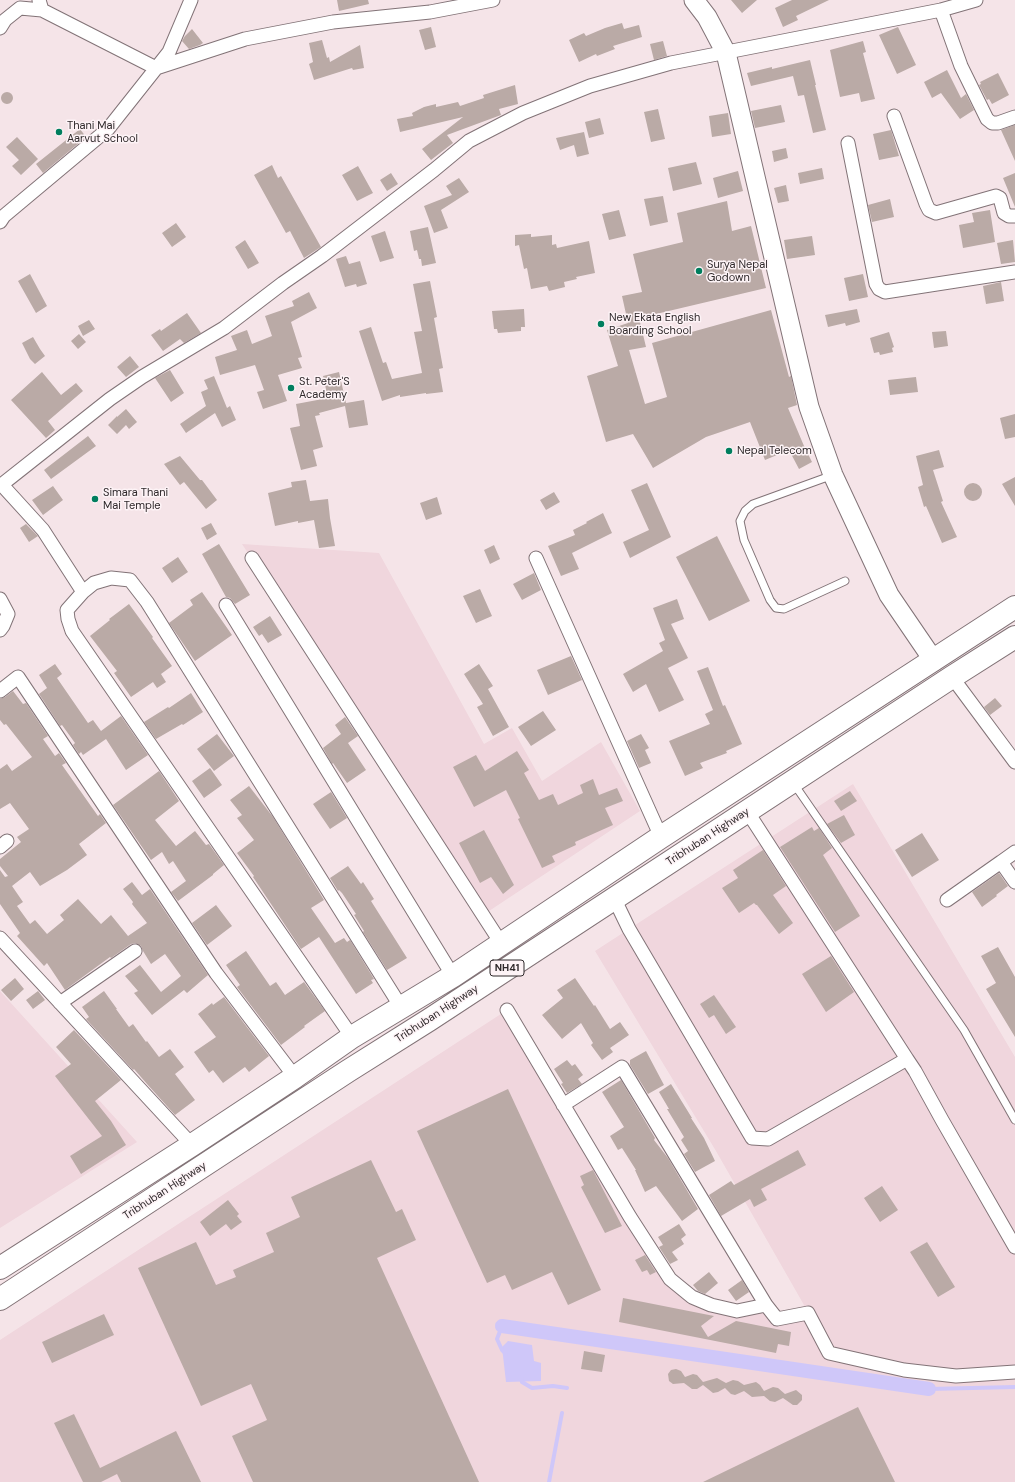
<!DOCTYPE html>
<html>
<head>
<meta charset="utf-8">
<style>
	body { margin:0 }
	canvas { display:block; background:#f5e4e8 }
</style>
</head>
<body>
<canvas width="1015" height="1482"></canvas>
<script>
const g = document.querySelector('canvas').getContext('2d');
g.lineJoin = 'round';
function fill(path, color) { g.fillStyle = color; g.fill(path, 'evenodd'); }
const poly = rows => new Path2D(rows.map(r => 'M' + r).join(''));
function trace(path, color, width, dash) { g.strokeStyle = color; g.lineWidth = width; g.lineCap = dash ? 'butt' : 'round'; g.setLineDash(dash || []); g.stroke(path); }
function drawText(font, color, halo, rows, align = 'center') {
  g.font = font + ' "DM Sans",sans-serif'; g.lineWidth = 3; g.setLineDash([]); g.textBaseline = 'middle'; g.strokeStyle = halo; g.fillStyle = color; for (const [text, x, y, turn = 0] of rows) {
    g.save(); g.translate(x, y); g.rotate((+turn || 0) * Math.PI / 180); g.textAlign = isNaN(turn) ? turn : align; if (halo) g.strokeText(text, 0, 0); g.fillText(text, 0, 0); g.restore();
  }
}
fill(poly([
	[242,544,379,553,484,744,512,728,542,781,601,742,640,811,483,915],
	[853,784,1015,1057,1015,1482,0,1482,0,1340,507,1010,670,1279,711,1305,766,1305,777,1319,808,1312,716,1151,595,951],
	[0,991,137,1142,0,1228]
]), '#f0d6dd');
fill(poly([
	[508,1341,532,1345,534,1361,541,1363,541,1381,506,1382,502,1347]
]), '#cfc7f9');
trace(poly([
	[502,1326,497,1339,502,1350,506,1354],
	[521,1377,522,1382,532,1388,553,1386,567,1388],
	[929,1389,1015,1387],
	[549,1482,562,1413]
]), '#cfc7f9', 4);
trace(poly([
	[502,1326,929,1389]
]), '#cfc7f9', 14);
fill(poly([
	[337,0,368,0,369,4,339,11],
	[731,0,757,0,742,13],
	[792,0,829,0,796,16,798,20,783,27,775,8],
	[622,23,624,29,639,25,642,37,613,46,615,49,597,56,596,54,579,62,569,40,584,33,586,36,605,28],
	[431,27,436,47,425,50,419,30],
	[898,27,916,65,897,74,879,35],
	[192,29,203,43,200,45,189,49,182,41,185,36],
	[322,40,327,58,329,57,330,62,360,45,364,68,353,70,352,68,314,80,309,64,313,62,309,43],
	[663,41,667,56,654,60,650,44],
	[863,41,866,52,863,53,875,99,861,102,859,93,840,97,830,50],
	[810,60,816,85,815,85,826,130,813,133,804,95,798,96,793,76,751,86,747,73,772,67,772,69],
	[947,70,961,98,966,94,974,110,960,119,941,93,932,98,924,82],
	[998,73,1009,95,992,104,989,99,987,100,979,85,981,84,980,82],
	[515,85,518,104,499,109,501,115,447,135,453,143,431,160,422,149,463,117,400,132,397,119,413,116,412,113,424,107,436,104,436,107,458,102,460,106,484,98,483,95],
	'1 98a6 6 0 1 1 12 0a6 6 0 1 1-12 0Z',
	[781,105,785,122,755,128,751,111],
	[658,109,665,139,651,142,644,112],
	[728,113,731,134,712,137,709,116],
	[600,118,604,134,589,138,585,122],
	[1015,125,1015,161,1001,130],
	[80,129,86,137,43,173,36,164],
	[891,130,899,156,879,160,873,134],
	[584,132,589,154,577,157,574,145,560,150,556,138],
	[17,137,38,159,21,175,12,166,19,160,6,147],
	[786,148,788,158,774,162,772,151],
	[696,162,702,184,673,191,668,168],
	[272,165,278,178,281,176,321,247,304,258,290,231,286,233,254,175],
	[358,166,373,193,357,201,342,175],
	[822,168,824,179,800,184,798,173],
	[738,171,743,191,718,198,713,178],
	[391,173,398,184,387,191,380,180],
	[1015,173,1015,207,1003,178],
	[459,178,469,192,441,210,448,228,434,233,424,206,452,195,446,186],
	[786,185,789,201,778,203,774,188],
	[663,196,668,222,650,226,644,199],
	[890,199,894,217,872,222,868,205],
	[727,201,732,231,751,226,766,288,639,318,646,347,629,350,645,404,667,397,652,343,771,310,789,377,791,376,797,405,788,408,804,446,812,462,799,469,789,450,765,460,750,422,706,437,653,468,633,434,606,442,587,376,618,366,607,330,628,323,622,296,642,292,633,254,683,242,677,213],
	[619,210,626,236,609,240,602,214],
	[990,210,995,242,963,248,959,225,974,222,972,213],
	[176,223,186,237,172,247,162,233],
	[428,227,436,263,422,266,421,259,419,259,417,250,414,251,410,231],
	[385,231,394,258,380,262,371,236],
	[531,234,531,237,552,235,552,245,556,244,557,248,589,241,595,273,576,277,577,279,564,282,565,287,549,291,547,286,531,289,527,268,524,269,519,245,515,246,515,235],
	[812,236,815,255,787,259,784,240],
	[245,240,259,263,248,269,235,247],
	[1013,240,1015,262,1001,264,997,243],
	[346,256,349,264,360,261,367,284,357,287,356,284,345,287,336,259],
	[30,274,47,306,36,313,18,281],
	[863,274,868,297,849,301,844,278],
	[430,281,437,317,434,318,443,368,439,369,443,392,426,394,426,393,400,397,400,395,382,401,359,331,371,327,383,363,386,362,392,379,422,373,414,332,422,331,413,284],
	[1001,282,1004,301,986,304,983,286],
	[309,292,317,308,291,322,302,357,298,358,302,368,278,375,287,401,263,409,257,392,264,390,255,365,220,375,215,357,237,350,231,336,247,330,252,344,272,336,265,316,294,306,292,301],
	[524,309,525,327,521,327,521,331,498,333,497,329,494,329,492,311],
	[857,309,860,322,846,326,845,323,828,327,825,315],
	[187,313,201,333,184,343,180,339,163,351,151,335,160,329,161,331],
	[89,320,95,329,83,336,78,326],
	[946,331,948,346,934,348,932,332],
	[889,332,894,347,892,348,893,352,880,355,879,352,874,353,870,338],
	[79,334,86,342,78,349,71,341],
	[33,337,40,349,45,356,35,364,30,359,22,343],
	[130,356,139,367,126,377,117,367],
	[170,370,184,393,171,402,155,378],
	[42,372,61,395,76,383,83,391,48,421,55,430,46,438,11,400],
	[339,372,346,403,364,400,368,425,349,428,345,406,319,413,320,415,315,416,323,447,313,450,317,466,301,470,290,428,300,426,296,404,328,398,323,376],
	[214,376,227,408,230,406,236,420,222,427,215,413,186,433,180,424,206,406,201,392,208,389,204,380],
	[916,377,918,392,890,395,888,380],
	[126,409,137,422,129,429,126,425,117,434,108,425,117,416,117,417],
	[1015,414,1015,437,1005,439,1000,418],
	[88,436,96,446,51,479,44,470],
	[939,450,944,467,933,470,943,501,941,502,957,537,942,543,926,506,924,507,918,487,923,485,916,456],
	[180,456,200,480,202,480,217,500,206,509,184,482,180,485,164,464],
	[1015,477,1015,506,1002,484],
	[306,480,310,501,328,499,330,518,335,546,319,548,314,520,298,523,298,521,275,526,268,493,292,487,291,482],
	'964 492a9 9 0 1 1 18 0a9 9 0 1 1-18 0Z',
	[647,483,671,537,630,558,623,542,649,530,631,490],
	[53,486,63,500,43,515,32,500],
	[554,492,560,502,546,510,540,500],
	[437,497,442,514,426,520,420,503],
	[603,513,612,533,572,553,579,569,561,576,548,546,575,535,573,530,587,523,586,522],
	[211,523,217,534,207,540,201,528],
	[26,524,38,536,29,542,20,528],
	[717,536,750,601,709,621,676,557],
	[219,544,250,595,235,604,230,598,226,597,202,554],
	[494,545,500,559,490,564,484,550],
	[178,557,188,572,172,583,162,568],
	[534,573,541,590,522,600,513,584],
	[480,589,492,616,476,623,463,596],
	[202,592,232,635,195,661,169,623,193,605,190,600],
	[677,599,684,619,671,624,688,658,668,668,684,700,659,712,646,684,633,692,623,674,663,651,659,643,665,640,653,608],
	[129,604,153,637,152,638,172,666,161,674,166,682,157,688,153,682,131,697,114,673,117,671,90,636,110,620,109,619],
	[270,616,282,635,268,643,262,634,259,636,253,627],
	[571,656,582,680,548,695,537,670],
	[55,664,62,674,57,678,88,723,93,720,101,731,121,716,148,755,126,770,106,739,83,755,81,752,79,754,73,745,75,743,62,725,60,726,39,694,47,688,39,675],
	[479,664,493,686,488,689,509,727,493,736,477,707,483,704,464,674],
	[708,667,723,706,725,705,742,744,726,751,727,753,700,763,703,768,685,776,669,741,710,724,705,714,713,710,697,671],
	[13,691,23,704,26,703,48,736,43,739,55,756,59,753,66,763,62,765,98,816,100,814,106,823,79,844,87,855,67,870,40,886,30,872,12,886,23,902,17,906,30,924,35,920,47,934,64,920,60,915,78,899,101,924,111,915,128,936,147,923,132,904,133,902,123,889,132,882,142,895,150,889,208,975,187,993,184,990,152,1015,134,993,138,991,125,976,140,965,161,992,181,976,165,954,151,964,143,951,141,946,135,943,131,944,111,958,110,957,65,990,47,963,44,966,17,936,20,933,0,904,0,870,5,877,8,876,0,866,0,859,21,842,17,837,29,829,10,803,0,809,0,769,7,764,12,771,32,757,6,724,4,725,0,720,0,699,5,697],
	[191,693,203,712,183,725,182,724,156,739,144,722,168,707,169,708],
	[995,698,1002,706,990,715,984,707],
	[543,711,556,730,531,746,518,727],
	[345,717,358,736,348,743,366,770,347,783,333,763,332,764,323,748,341,734,335,725],
	[217,734,234,756,214,771,197,749],
	[641,734,649,748,645,750,651,763,639,768,627,741],
	[517,751,529,770,524,773,539,800,553,794,558,805,583,793,580,785,593,779,599,795,617,788,623,801,605,808,613,825,575,842,576,845,552,856,555,862,542,868,518,819,520,818,506,790,474,807,453,767,476,755,485,771],
	[210,768,222,785,204,798,192,781],
	[159,771,179,801,155,820,176,846,195,831,206,845,209,844,224,865,213,874,213,875,178,901,171,892,186,881,173,861,169,864,162,852,151,860,113,805],
	[249,786,273,817,324,900,311,908,335,943,344,938,347,942,350,940,374,979,371,980,373,983,356,994,319,937,301,949,253,877,254,876,237,853,254,840,237,818,242,815,230,800],
	[850,791,857,801,841,811,834,801],
	[331,792,347,818,330,829,313,804],
	[844,815,855,835,841,843,827,824],
	[812,827,814,831,819,828,832,848,823,855,860,916,835,932,780,847],
	[484,830,514,885,503,894,491,877,480,883,459,843],
	[922,833,939,860,912,877,895,850],
	[763,850,786,886,773,895,793,923,779,934,757,905,756,905,754,903,739,913,722,888,738,878,733,870],
	[348,866,361,884,363,882,374,899,371,901,407,958,387,970,363,932,364,931,354,915,356,914,342,893,339,890,338,891,330,878],
	[999,873,1008,886,996,895,997,896,982,907,972,892],
	[216,905,232,926,207,945,192,923],
	[998,947,1015,977,1015,1037,986,989,996,983,981,956],
	[246,951,270,986,276,982,285,995,304,982,325,1011,304,1026,305,1027,281,1045,237,987,240,985,226,965],
	[831,956,854,992,826,1012,802,974],
	[15,978,24,989,11,1001,1,990],
	[575,978,594,1006,595,1005,610,1029,620,1022,629,1035,610,1048,613,1052,602,1060,591,1045,593,1043,581,1023,562,1039,542,1015,563,998,557,990],
	[38,991,45,1000,33,1009,26,1000],
	[104,991,117,1009,116,1009,129,1027,133,1024,146,1042,147,1041,159,1057,170,1049,184,1067,175,1074,195,1100,175,1115,147,1084,134,1069,133,1070,86,1019,89,1017,82,1007],
	[714,995,736,1027,726,1034,714,1015,709,1018,700,1004],
	[224,997,269,1056,249,1072,245,1067,223,1083,213,1070,209,1073,194,1052,216,1037,198,1014,212,1003,213,1005],
	[74,1030,121,1080,95,1101,111,1121,126,1145,81,1174,70,1156,102,1136,55,1076,71,1064,56,1047],
	[646,1051,664,1085,648,1094,630,1065,630,1060],
	[567,1060,572,1066,575,1064,583,1075,578,1079,582,1084,567,1093,561,1084,563,1083,554,1069],
	[621,1080,655,1138,654,1140,668,1158,698,1209,682,1221,656,1186,645,1192,635,1170,636,1170,622,1148,618,1150,610,1136,624,1127,602,1092],
	[671,1084,692,1118,691,1118,704,1138,715,1161,695,1172,684,1154,688,1151,681,1140,684,1137,667,1109,669,1109,659,1092],
	[508,1089,601,1290,568,1305,552,1272,512,1290,505,1275,487,1283,417,1131],
	[798,1150,806,1165,761,1189,767,1200,754,1207,750,1199,721,1216,709,1195,731,1181,734,1185],
	[371,1160,396,1212,402,1209,416,1240,377,1258,479,1482,253,1482,232,1436,267,1420,251,1384,201,1406,138,1268,196,1242,216,1285,236,1277,233,1270,274,1252,266,1233,300,1217,291,1197],
	[593,1170,622,1226,605,1233,581,1187,584,1185,580,1176],
	[882,1186,898,1210,880,1222,864,1198],
	[228,1200,239,1214,237,1216,242,1222,231,1230,226,1224,210,1236,200,1222],
	[679,1224,686,1235,681,1239,684,1244,672,1252,678,1260,670,1264,659,1247,663,1245,658,1237],
	[927,1242,955,1287,938,1297,910,1252],
	[645,1255,656,1272,650,1275,647,1270,642,1272,635,1260],
	[709,1272,718,1283,705,1294,698,1291,693,1285],
	[742,1280,749,1292,736,1301,728,1290],
	[623,1298,714,1316,701,1326,708,1337,736,1321,791,1332,789,1346,778,1344,776,1353,619,1322],
	[104,1314,114,1335,52,1363,42,1342],
	[584,1351,605,1355,602,1372,581,1369],
	[676,1369,681,1371,685,1377,693,1374,697,1375,703,1382,717,1378,726,1383,733,1380,738,1381,744,1385,756,1382,760,1385,764,1391,773,1387,778,1388,785,1394,796,1390,802,1395,802,1400,797,1405,793,1405,783,1398,775,1402,770,1401,764,1396,752,1397,744,1391,735,1395,731,1394,725,1388,718,1392,713,1393,703,1385,697,1389,692,1389,684,1383,673,1384,669,1381,668,1374,671,1370],
	[858,1407,895,1482,703,1482],
	[74,1414,100,1468,176,1431,201,1482,121,1482,117,1474,101,1482,83,1482,54,1423]
]), '#baaaa6');
const lane = poly([
	[833,475,753,504,745,511,740,521,744,540,770,600,776,608,784,609,845,581],
	[794,784,964,1030,1015,1120]
]);
const street = poly([
	[39,0,42,10,156,68,245,39,333,22,430,12,493,0],
	[941,10,961,66,987,119,992,123,998,123,1015,117],
	[0,28,5,20,20,8,42,10],
	[894,116,926,204,929,210,936,213,996,196,1000,198,1004,213,1009,216,1015,216],
	[848,143,876,284,879,289,885,292,1015,272],
	[0,222,4,216,108,129,169,52,191,0],
	[2,485,43,530,83,592,67,610,68,619,72,631,352,1037],
	[0,486,110,399,142,377,224,328,283,283,322,256,434,170,469,141,523,113,590,86,671,63,941,10,976,0],
	[252,558,501,943],
	[536,558,661,837],
	[83,592,94,583,111,578,130,580,147,602,401,1007],
	[0,599,8,614,3,626,0,630],
	[226,605,453,976],
	[952,677,1015,762],
	[0,691,18,677,216,973,295,1077],
	[747,811,907,1059],
	[0,847,7,841],
	[1001,862,1015,852],
	[614,898,629,929,752,1138,768,1139,907,1059,915,1071,942,1120,1015,1247],
	[947,900,1001,862,1015,882],
	[0,938,192,1145],
	[60,1003,135,951],
	[507,1010,630,1217,670,1279,692,1297,711,1305,737,1311,766,1305,777,1319,808,1313,829,1353,904,1370,956,1376,1015,1372],
	[563,1105,622,1067,766,1305]
]);
const secondary = poly([
	[694,0,707,17,726,53,809,407,833,475,889,595,934,661]
]);
const highway = poly([
	[0,1268,192,1145,295,1077,352,1037,453,976,661,837,1015,607],
	[0,1299,348,1071,429,1020,952,677,1015,637]
]);
trace(lane, '#827377', 9);
trace(street, '#827377', 15);
trace(secondary, '#827377', 21);
trace(highway, '#827377', 24);
trace(lane, '#fff', 7);
trace(street, '#fff', 13);
trace(secondary, '#fff', 19);
trace(highway, '#fff', 22);
for (const [x, y, r, color] of [
	[59,132,4,"#007e5e"],
	[699,271,4,"#007e5e"],
	[601,324,4,"#007e5e"],
	[291,388,4,"#007e5e"],
	[729,451,4,"#007e5e"],
	[95,499,4,"#007e5e"]
]) { const dot = new Path2D(); dot.arc(x, y, r, 0, 2 * Math.PI); g.fillStyle = color; g.fill(dot); trace(dot, '#fdf3f6', 1.5); }
for (const [x, y, w] of [
	[507,968,34]
]) { const box = new Path2D(); box.roundRect(x - w / 2, y - 8, w, 16, 3); g.fillStyle = '#fdf3f6'; g.fill(box); trace(box, '#2f292b', 1); }
drawText('bold 10px', '#2f292b', null, [
	["NH41",507,968]
]);
drawText('11px', '#2f292b', '#fdf3f6', [
	["Thani Mai",67,126],
	["Aarvut School",67,139],
	["Surya Nepal",707,265],
	["Godown",707,278],
	["New Ekata English",609,318],
	["Boarding School",609,331],
	["St. Peter'S",299,382],
	["Academy",299,395],
	["Nepal Telecom",737,451],
	["Simara Thani",103,493],
	["Mai Temple",103,506]
], 'left');
drawText('11px', '#2f292b', '#fdf3f6', [
	["Tribhuban Highway",708,837,-33],
	["Tribhuban Highway",437,1014,-33],
	["Tribhuban Highway",165,1191,-33]
]);
</script>
</body>
</html>
